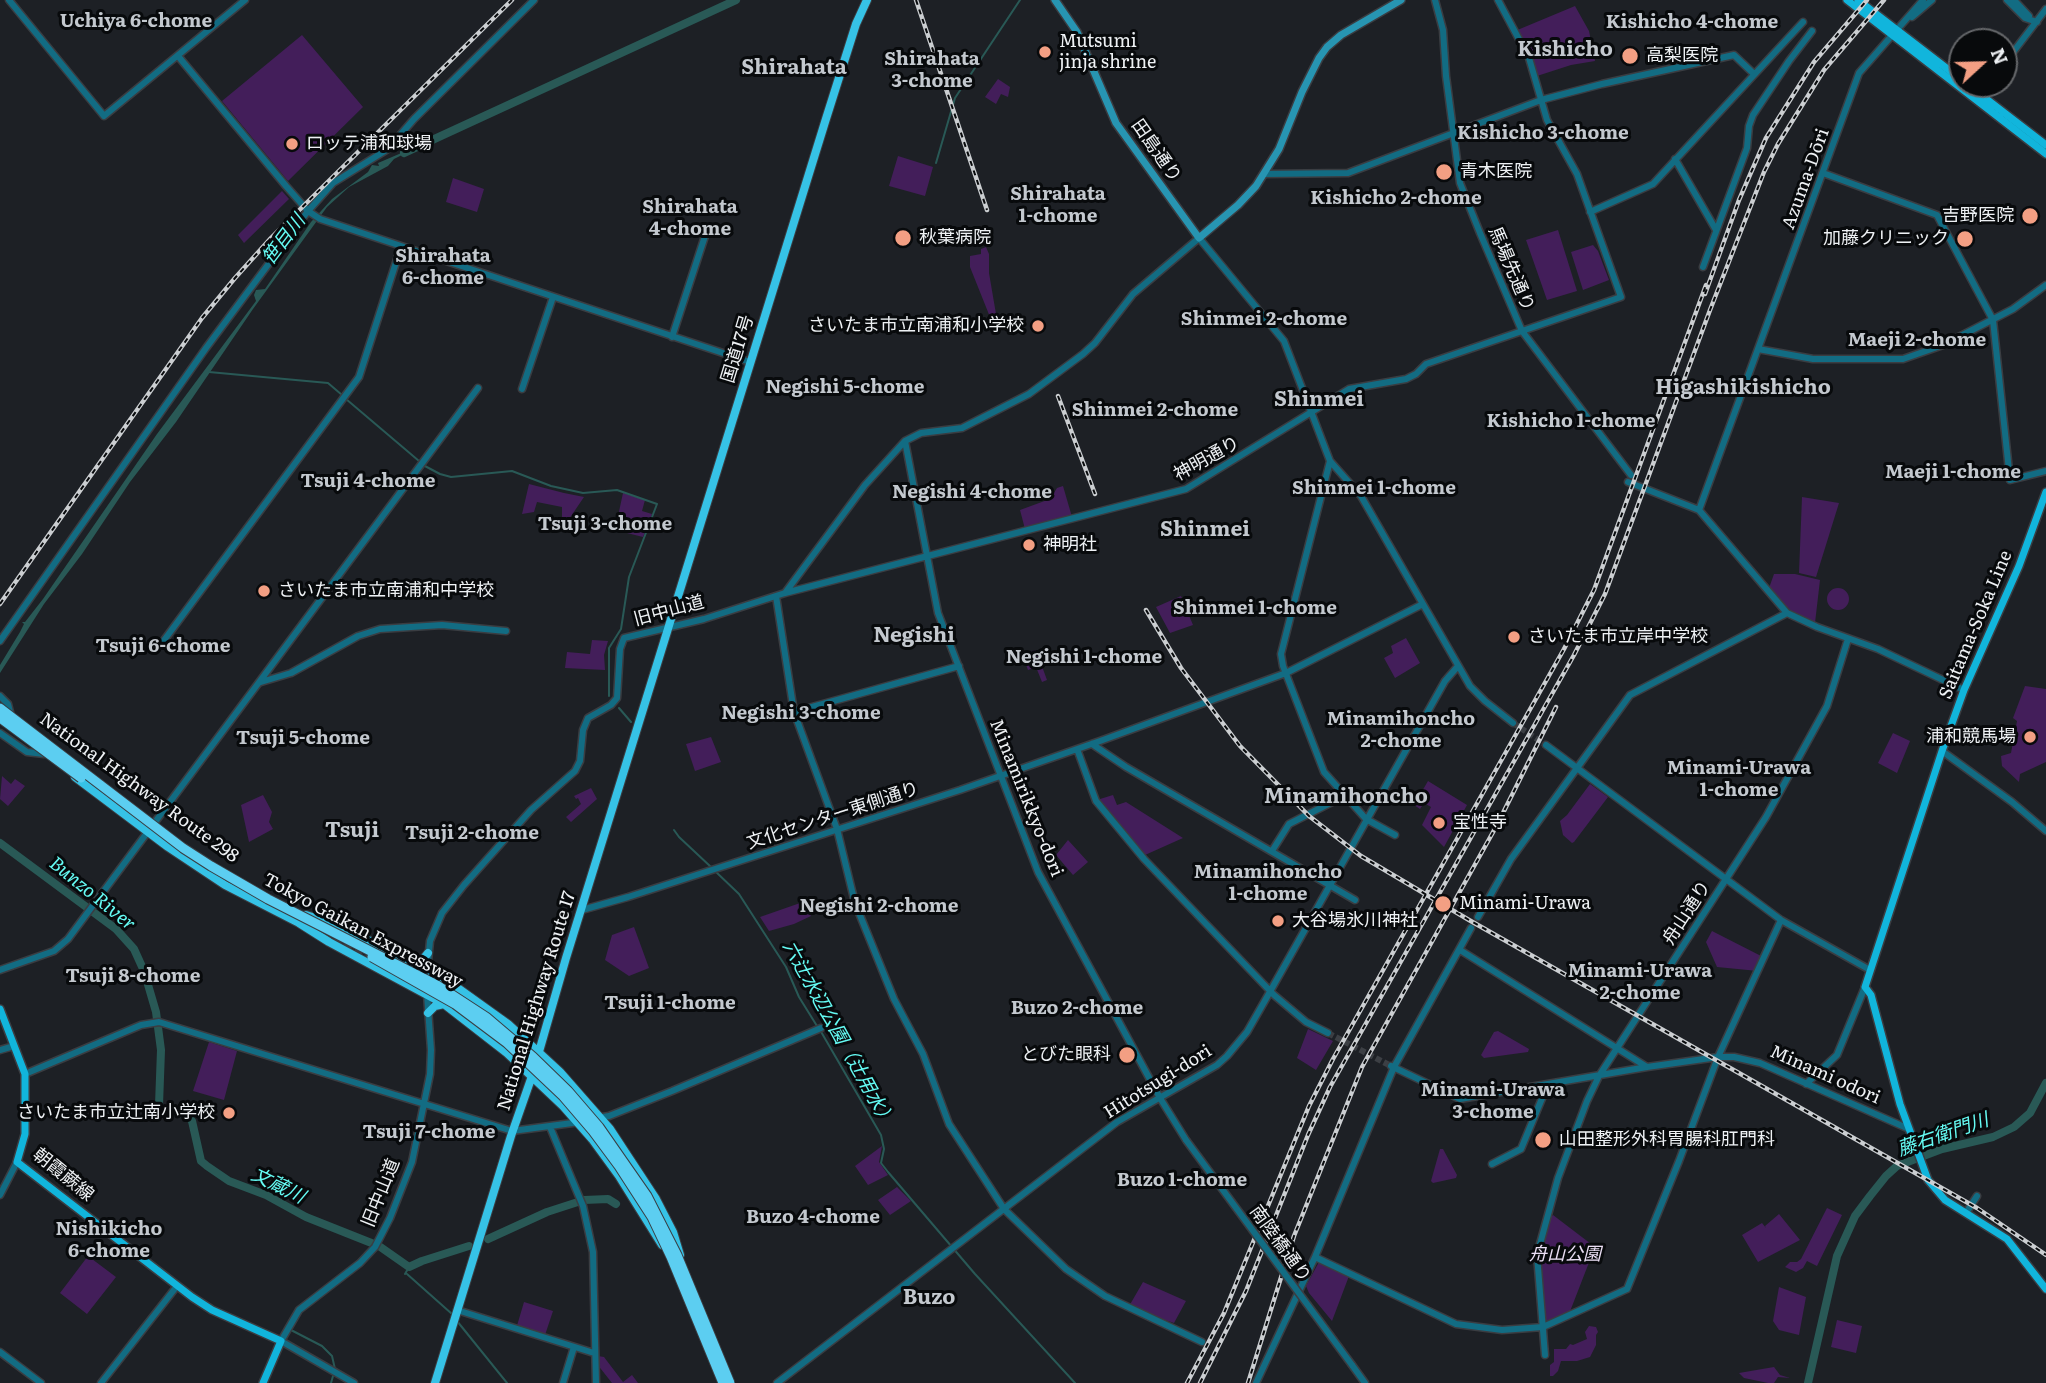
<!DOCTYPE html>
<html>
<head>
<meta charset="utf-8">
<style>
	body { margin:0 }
	#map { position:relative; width:2046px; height:1383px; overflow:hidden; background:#1d2025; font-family:Literata,serif }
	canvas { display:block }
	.north { position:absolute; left:1948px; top:28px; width:70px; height:70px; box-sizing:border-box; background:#080a0c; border:2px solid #646669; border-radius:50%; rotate:68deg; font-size:19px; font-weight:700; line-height:28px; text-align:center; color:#eef1f4 }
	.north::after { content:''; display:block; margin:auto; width:24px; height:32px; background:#f39f83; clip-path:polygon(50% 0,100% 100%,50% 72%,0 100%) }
</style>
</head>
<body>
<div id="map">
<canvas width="2046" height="1383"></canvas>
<div class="north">N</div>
</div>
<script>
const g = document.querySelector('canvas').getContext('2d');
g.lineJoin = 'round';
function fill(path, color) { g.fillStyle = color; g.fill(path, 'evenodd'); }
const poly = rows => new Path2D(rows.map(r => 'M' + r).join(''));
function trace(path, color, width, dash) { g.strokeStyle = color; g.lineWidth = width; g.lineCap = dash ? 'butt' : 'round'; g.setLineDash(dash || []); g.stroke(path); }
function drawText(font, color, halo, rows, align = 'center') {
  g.font = font + ' Literata,"Noto Sans JP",serif'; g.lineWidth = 6; g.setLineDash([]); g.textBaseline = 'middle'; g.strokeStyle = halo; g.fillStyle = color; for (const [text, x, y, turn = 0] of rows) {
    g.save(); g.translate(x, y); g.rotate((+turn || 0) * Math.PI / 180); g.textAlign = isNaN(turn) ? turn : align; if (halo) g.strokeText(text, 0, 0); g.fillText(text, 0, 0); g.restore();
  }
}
fill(poly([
	[1575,6,1589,31,1595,61,1571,65,1537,76,1515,31],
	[302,35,363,107,288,181,222,101],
	[998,79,1010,87,1008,97,1001,94,996,104,985,97],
	[898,156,933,167,925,196,889,186],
	[453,178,484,189,477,212,446,202],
	[282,191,289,199,244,243,238,235],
	[1558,230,1577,291,1547,300,1526,240],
	[1593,245,1598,251,1609,280,1583,290,1571,252],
	[986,247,989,254,989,273,996,314,993,317,990,317,970,267,970,256,981,254,981,249],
	[529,484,564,493,584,497,565,525,562,525,562,507,537,502,534,512,522,514],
	[1063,486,1072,517,1025,529,1020,510,1050,499,1057,488],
	[623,493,645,500,642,511,652,514,643,537,615,530],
	[1802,497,1839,503,1816,577,1799,573],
	[1774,574,1795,574,1820,580,1815,623,1798,618,1788,611,1769,588],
	'1827 599a11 11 0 1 1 22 0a11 11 0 1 1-22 0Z',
	[1181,596,1193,625,1170,633,1156,607],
	[1406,638,1420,663,1395,678,1384,658,1393,653,1391,646],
	[592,640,608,641,604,655,605,670,565,668,567,652,590,654],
	[1036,650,1047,680,1042,682,1036,667,1028,670,1022,654],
	[2025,686,2046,689,2046,762,2020,774,2019,782,2002,766,2001,756,2011,753,2017,721,2013,718],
	[1893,733,1910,741,1897,773,1878,763],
	[711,737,721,762,695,771,686,744],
	[2,776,11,784,15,779,25,786,8,806,0,799],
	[1428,781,1467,805,1444,847,1422,825,1431,807,1424,803,1420,809,1414,805],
	[1590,784,1608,797,1574,842,1572,843,1563,835,1560,821,1567,815],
	[591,788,597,799,571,822,566,817,581,804,578,798,576,799,574,796],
	[263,795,272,812,269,822,273,829,249,842,241,805],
	[1113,795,1117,805,1126,802,1183,838,1145,855,1100,802,1100,799],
	[1068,840,1088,862,1073,875,1056,855],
	[803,902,811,916,794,924,769,931,760,917],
	[634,927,649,968,629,976,605,960,612,935],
	[1712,931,1765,958,1758,971,1717,967,1706,942],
	[1308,1029,1333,1041,1316,1070,1297,1058],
	[1498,1031,1529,1049,1528,1052,1484,1058,1481,1055,1494,1032],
	[209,1042,237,1051,224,1100,193,1091],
	[882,1146,879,1162,888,1175,868,1185,855,1166],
	[1440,1149,1443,1149,1457,1175,1456,1178,1433,1183,1431,1181],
	[897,1187,911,1201,890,1215,878,1200],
	[1827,1208,1842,1215,1817,1266,1807,1261,1803,1268,1796,1272,1785,1267,1790,1262,1797,1262,1801,1259],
	[1779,1214,1800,1240,1758,1262,1742,1235,1762,1223,1766,1228,1765,1226],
	[1553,1215,1595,1247,1569,1314,1549,1322,1545,1320,1540,1253,1551,1217],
	[88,1256,116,1277,87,1314,60,1293],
	[1319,1262,1349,1276,1332,1321,1309,1293,1306,1286],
	[1143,1282,1186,1301,1174,1323,1128,1308],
	[1779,1287,1806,1297,1799,1335,1779,1330,1773,1321],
	[524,1302,553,1311,544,1338,516,1329],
	[1837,1320,1862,1326,1856,1353,1831,1347],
	[1589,1326,1596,1327,1598,1332,1596,1335,1596,1345,1590,1357,1577,1361,1561,1361,1558,1371,1553,1376,1550,1376,1550,1365,1554,1362,1554,1349,1566,1349,1570,1344,1573,1345,1587,1339,1585,1332],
	[598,1356,604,1357,623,1382,632,1375,638,1383,612,1383,597,1364],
	[1774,1367,1780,1375,1790,1378,1778,1377,1774,1383,1768,1383,1744,1378,1739,1373]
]), '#431e5a');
fill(poly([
	[413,148,414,149,394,159,388,166,349,187,327,207,253,309,176,422,130,482,82,554,44,604,0,673,0,665,20,632,24,624,22,622,25,622,43,599,157,434,256,301,254,295,256,290,265,289,311,222,332,199,368,172,372,165,379,166,378,163]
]), '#295956');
trace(poly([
	[936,163,955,98,1020,0],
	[209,372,328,383,342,395],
	[346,399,419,461],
	[423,465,440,474,451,477,512,471,551,486,583,493,617,490,657,504,629,577,621,629,609,648,609,696],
	[619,708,631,722],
	[674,830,679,837,711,867],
	[715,871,739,894,748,908,786,967,799,997,817,1026],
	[820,1030,881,1135,884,1149,881,1163,888,1172,975,1274,1075,1383],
	[405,1274,409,1267],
	[407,1274,452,1314],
	[457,1321,507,1383],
	[291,1330,322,1346,332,1356,335,1369,331,1383]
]), '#295956', 2);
trace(poly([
	[404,153,736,0],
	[0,843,116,929,134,949,144,971,156,1012,161,1050,159,1105,161,1108,187,1115,192,1121,201,1161,207,1166,229,1181,266,1195,306,1217,379,1246,409,1267,422,1261,469,1246],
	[488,1239,547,1212,584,1200,608,1199,616,1204],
	[1808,1383,1837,1256,1855,1216,1870,1196,1886,1176,1897,1166,1942,1149,1993,1137,2014,1127,2030,1113,2046,1083]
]), '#295956', 8);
trace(poly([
	[1513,723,1546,745],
	[1328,1033,1391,1066]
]), '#3c3f44', 6, [6, 3]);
trace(poly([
	[333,940,375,960]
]), '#3c3f44', 8, [8, 4]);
const tertiary = poly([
	[9,0,104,116,245,0],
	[1435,0,1443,30,1446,76,1460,183,1480,233,1522,331,1631,475],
	[2007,0,2025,18,2037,22],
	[2014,0,2029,16],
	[1912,17,1932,0],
	[178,56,286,186,308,211,320,219,750,362],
	[2004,64,2046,9],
	[1979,96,1988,84],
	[1675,159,1716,230],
	[1823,173,1937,215,1993,320,2010,480,2046,471],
	[1264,174,1348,173,1541,100,1602,84,1734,55,1754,74],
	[1590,212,1653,184,1803,22],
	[1703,267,1747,148,1749,126,1753,115,1789,61,1812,31],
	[672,337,706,233],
	[1758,349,1813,359,1903,359,1943,345,2013,309,2046,285],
	[522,389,553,297],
	[905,441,938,613,1038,872,1160,1098,1186,1140],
	[1330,461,1281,654,1283,666,1324,772,1366,819,1395,835],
	[1628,482,1699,510,1787,613],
	[1699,510,1859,73,1923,0],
	[785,593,865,485,905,441,921,433,962,428,1029,394,1083,354,1095,343,1133,294,1199,238,1284,341,1330,461,1361,496,1470,686,1485,701,1513,723],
	[776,596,794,712,837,829,855,903,894,999,923,1054,949,1124,1004,1209,1066,1269,1105,1296,1202,1342],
	[0,641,206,348,308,211,333,183,388,149,414,119,534,0],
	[162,643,359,377,401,247],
	[261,682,291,673,358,636,380,629,442,625,506,631],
	[0,696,8,704,10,712],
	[794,712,959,666],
	[0,733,27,752,44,754],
	[1092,744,1126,767,1355,900],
	[1546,745,1781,920,1870,970],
	[1077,749,1096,801,1144,859,1274,995,1306,1022,1328,1033],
	[1942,751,2012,802,2046,831],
	[1272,851,1289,824,1344,796],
	[582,910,628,897,960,790,1100,741,1286,673,1423,604],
	[1478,917,1511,859,1630,695,1787,613,1817,627,1878,649,1964,690],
	[1460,950,1647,1067],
	[0,970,54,951,68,939,478,388],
	[427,972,430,941,442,913,464,885,531,810,575,771,580,761,583,730,588,718,611,705,617,698,620,649,624,638,704,619,785,593,1186,489,1349,389,1406,379,1416,374,1426,364,1621,297,1577,174,1547,120,1529,58,1498,0],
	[0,1050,14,1046],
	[1391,1066,1460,1099,1647,1067,1718,1057,1734,1057,1760,1063,1909,1129],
	[25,1074,141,1025,159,1022,512,1131,580,1122],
	[1806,1084,1837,1055,1865,987],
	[597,1118,609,1116,672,1091,821,1028],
	[550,1127,583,1206,593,1252,596,1383],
	[1492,1164,1521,1149,1548,1084],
	[0,1195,17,1162],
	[1966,1213,1977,1196],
	[1315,1257,1456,1324,1502,1330,1543,1327,1627,1289,1679,1161,1718,1057,1781,920],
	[457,1310,594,1353],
	[0,1352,41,1383],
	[1545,1355,1537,1255,1558,1178,1587,1101,1599,1076,1766,817,1827,706,1848,639],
	[1352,1365,1365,1383],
	[101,1383,177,1286],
	[354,1383,281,1341,299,1310,360,1263,375,1247,390,1218,412,1162,430,1074,431,1050,427,994],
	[563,1383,574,1347],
	[777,1383,1117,1122,1217,1065,1227,1056,1247,1032,1267,997,1445,681,1458,666],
	[1256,1383,1315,1257,1394,1067,1471,928]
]);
const secondary = poly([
	[1055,0,1077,32,1116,123,1199,238,1238,205,1256,186,1279,149,1302,92,1319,58,1327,47,1341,35,1401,0]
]);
const primary = poly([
	[1847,0,2046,154],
	[1858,0,1962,80],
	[1967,84,2046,145],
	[2046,492,2019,566,1964,690,1942,751,1865,987,1871,995,1900,1104,1928,1180,1945,1200,2007,1239,2046,1289],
	[0,1009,25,1074,25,1134,17,1162,192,1297,212,1310,281,1341,263,1383]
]);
const trunk = poly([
	[75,777,168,847,225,885,301,924],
	[306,915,338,925,422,967,455,986,508,1024,560,1072,610,1129,656,1199,673,1232,680,1255],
	[299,923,329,942,444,1004,507,1053,563,1106,592,1139,619,1176,662,1245],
	[413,962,424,958,428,953],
	[428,1013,435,1006,444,1004],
	[435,1383,511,1136,532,1076,566,958,825,122,856,24,867,0]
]);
trace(tertiary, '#3a3d42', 9);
trace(secondary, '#3a3d42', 10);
trace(primary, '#3a3d42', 10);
trace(trunk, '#3a3d42', 10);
trace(tertiary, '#126c83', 6);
trace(secondary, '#2795b2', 7);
trace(primary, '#11b5dc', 7);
trace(trunk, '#36c2e6', 8);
const rail = poly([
	[916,0,987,210],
	[1705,294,1739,200,1766,138,1814,62,1867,0],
	[1058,396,1095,494],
	[0,604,202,318,235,278,271,238,512,0],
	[1146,610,1181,668,1240,746,1309,816,1361,856,1469,920,1977,1208,2046,1255],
	[1187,1383,1224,1313,1309,1106,1333,1059,1564,649,1594,590,1706,285],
	[1200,1383,1246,1291,1308,1135,1330,1087,1574,655,1605,594,1710,310,1764,172,1778,144,1824,70,1884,0],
	[1248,1383,1294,1236,1362,1067,1497,825,1556,707]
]);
trace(rail, '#cbced1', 4.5);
trace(rail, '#080a0c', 2, [5]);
const tertiaryBridge = poly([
	[1186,1140,1352,1365]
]);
const motorwayBridge = poly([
	[0,708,183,848,211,866,268,899,437,985,486,1017,533,1057,568,1091,599,1127,647,1196,677,1255,730,1383],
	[0,718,81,778],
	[372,957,455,1004,507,1043,563,1096,593,1131,619,1166,652,1217,671,1257,723,1383]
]);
trace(tertiaryBridge, '#3a3d42', 9, []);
trace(motorwayBridge, '#3a3d42', 11, []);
trace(tertiaryBridge, '#126c83', 6);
trace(motorwayBridge, '#5ccef1', 9);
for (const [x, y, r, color] of [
	[1045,52,7,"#f39f83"],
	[1630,56,9,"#f39f83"],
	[292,144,7,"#f39f83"],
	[1444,172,9,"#f39f83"],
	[2030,216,9,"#f39f83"],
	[903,238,9,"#f39f83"],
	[1965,239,9,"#f39f83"],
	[1038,326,7,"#f39f83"],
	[1029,545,7,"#f39f83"],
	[264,591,7,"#f39f83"],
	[1514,637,7,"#f39f83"],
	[2030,737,7,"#f39f83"],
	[1439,823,7,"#f39f83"],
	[1443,904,9,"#f39f83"],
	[1278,921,7,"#f39f83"],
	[1127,1055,9,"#f39f83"],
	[229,1113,7,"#f39f83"],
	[1543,1140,9,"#f39f83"]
]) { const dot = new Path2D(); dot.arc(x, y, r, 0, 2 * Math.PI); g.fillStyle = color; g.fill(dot); trace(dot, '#080a0c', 2.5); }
drawText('18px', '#eef1f4', '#080a0c', [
	["Mutsumi",1059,42],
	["jinja shrine",1059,63],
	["高梨医院",1646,56],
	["ロッテ浦和球場",306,144],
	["青木医院",1460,172],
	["吉野医院",2014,216,"right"],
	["秋葉病院",919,238],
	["加藤クリニック",1949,239,"right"],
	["さいたま市立南浦和小学校",1024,326,"right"],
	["神明社",1043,545],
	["さいたま市立南浦和中学校",278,591],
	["さいたま市立岸中学校",1528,637],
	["浦和競馬場",2016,737,"right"],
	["宝性寺",1453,823],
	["Minami-Urawa",1459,904],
	["大谷場氷川神社",1292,921],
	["とびた眼科",1111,1055,"right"],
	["さいたま市立辻南小学校",215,1113,"right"],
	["山田整形外科胃腸科肛門科",1559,1140]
], 'left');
drawText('18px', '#eef1f4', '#080a0c', [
	["田島通り",1156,151,55],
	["Azuma-Dōri",1806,179,-70],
	["馬場先通り",1511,269,67],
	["国道17号",738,349,-73],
	["神明通り",1207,459,-29],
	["旧中山道",669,611,-15],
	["Saitama-Soka Line",1976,625,-67],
	["National Highway Route 298",139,788,36],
	["Minamirikkyo-dori",1026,798,68],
	["文化センター東側通り",833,816,-18],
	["舟山通り",1687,913,-57],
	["Tokyo Gaikan Expressway",363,931,28],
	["National Highway Route 17",537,1001,-73],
	["Minami odori",1825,1075,24],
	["Hitotsugi-dori",1158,1082,-32],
	["朝霞蕨線",63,1175,39],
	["旧中山道",381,1193,-68],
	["南陸橋通り",1280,1244,54]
]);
drawText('italic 18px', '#eadef4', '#080a0c', [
	["舟山公園",1565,1255]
]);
drawText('bold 19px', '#c3c8ce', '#080a0c', [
	["Uchiya 6-chome",136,21],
	["Kishicho 4-chome",1692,22],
	["Shirahata",932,59],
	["3-chome",932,81],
	["Kishicho 3-chome",1543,133],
	["Shirahata",1058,194],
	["1-chome",1058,216],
	["Kishicho 2-chome",1396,198],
	["Shirahata",690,207],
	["4-chome",690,229],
	["Shirahata",443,256],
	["6-chome",443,278],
	["Shinmei 2-chome",1264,319],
	["Maeji 2-chome",1917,340],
	["Negishi 5-chome",845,387],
	["Shinmei 2-chome",1155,410],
	["Kishicho 1-chome",1571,421],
	["Maeji 1-chome",1953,472],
	["Tsuji 4-chome",368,481],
	["Shinmei 1-chome",1374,488],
	["Negishi 4-chome",972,492],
	["Tsuji 3-chome",605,524],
	["Shinmei 1-chome",1255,608],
	["Tsuji 6-chome",163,646],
	["Negishi 1-chome",1084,657],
	["Negishi 3-chome",801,713],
	["Minamihoncho",1401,719],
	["2-chome",1401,741],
	["Tsuji 5-chome",303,738],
	["Minami-Urawa",1739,768],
	["1-chome",1739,790],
	["Tsuji 2-chome",472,833],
	["Minamihoncho",1268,872],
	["1-chome",1268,894],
	["Negishi 2-chome",879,906],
	["Minami-Urawa",1640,971],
	["2-chome",1640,993],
	["Tsuji 8-chome",133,976],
	["Tsuji 1-chome",670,1003],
	["Buzo 2-chome",1077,1008],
	["Minami-Urawa",1493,1090],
	["3-chome",1493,1112],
	["Tsuji 7-chome",429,1132],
	["Buzo 1-chome",1182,1180],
	["Buzo 4-chome",813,1217],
	["Nishikicho",109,1229],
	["6-chome",109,1251]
]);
drawText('italic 19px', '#65fbf4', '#080a0c', [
	["笹目川",284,240,-53],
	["Bunzo River",92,894,39],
	["六辻水辺公園（辻用水）",838,1034,61],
	["藤右衛門川",1943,1135,-19],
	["文蔵川",278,1186,26]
]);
drawText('bold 21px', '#c3c8ce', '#080a0c', [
	["Kishicho",1565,50],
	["Shirahata",794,68],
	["Higashikishicho",1743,388],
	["Shinmei",1319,400],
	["Shinmei",1205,530],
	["Negishi",914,636],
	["Minamihoncho",1346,797],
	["Tsuji",352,831],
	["Buzo",929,1298]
]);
</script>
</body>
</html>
